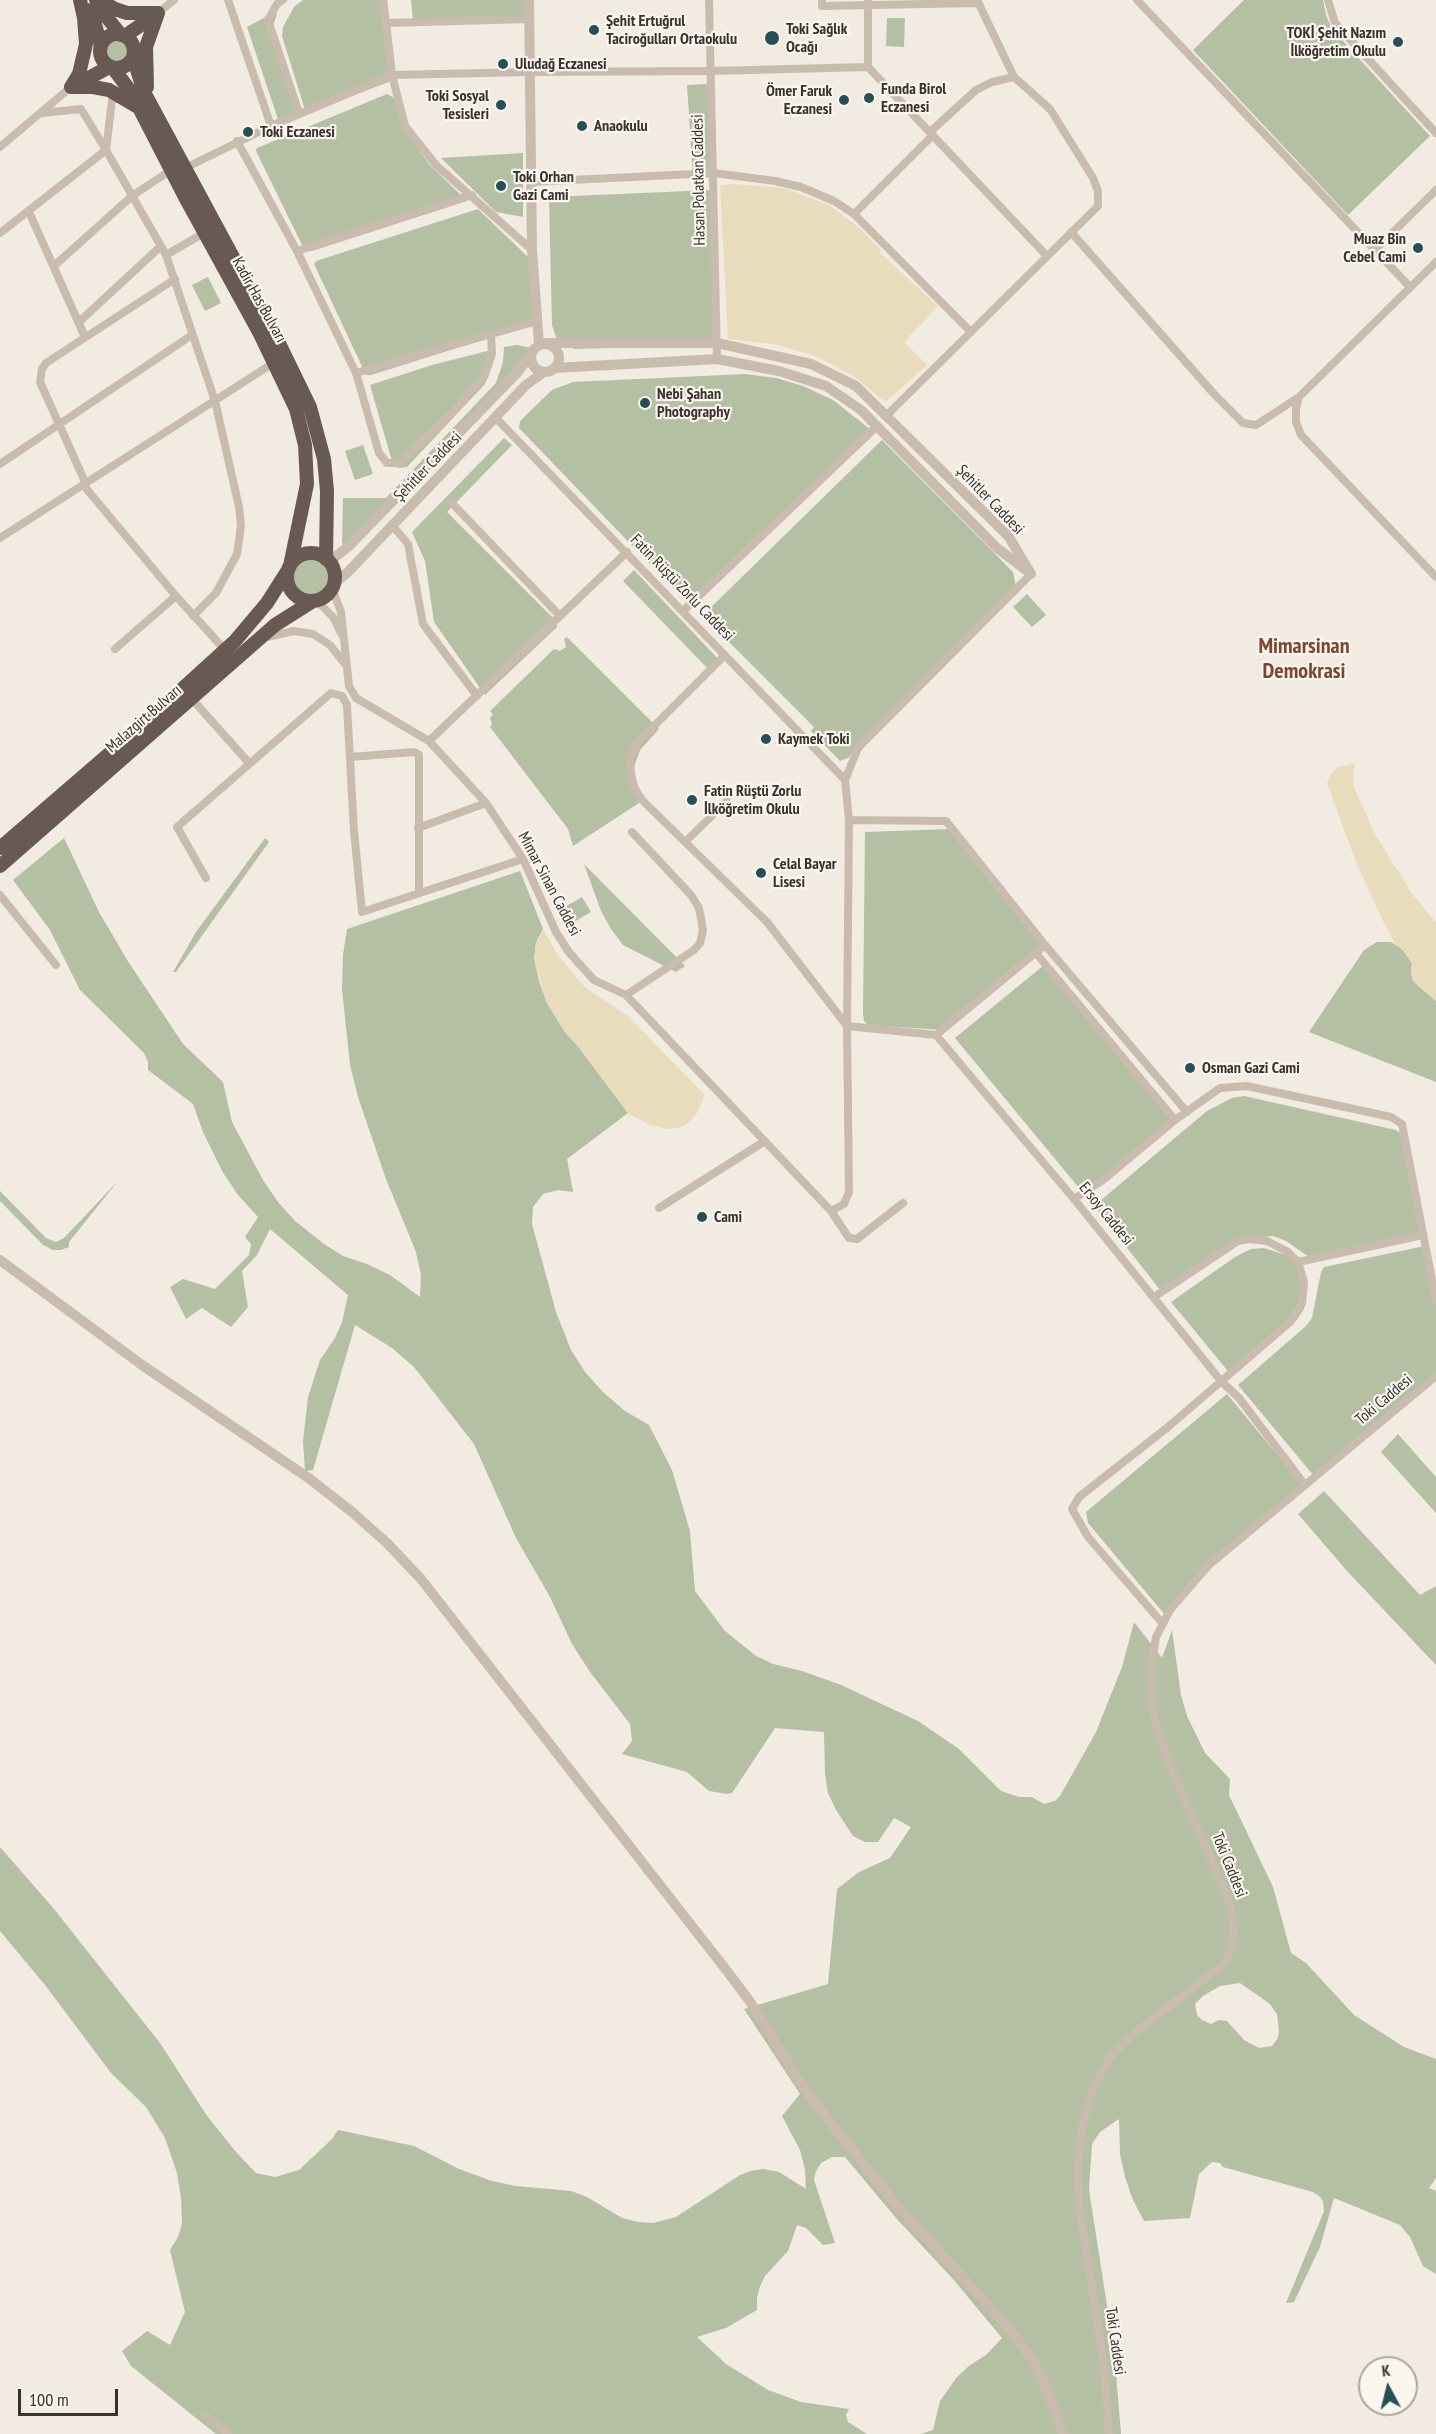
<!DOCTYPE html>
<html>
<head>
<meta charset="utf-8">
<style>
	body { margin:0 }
	#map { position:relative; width:1436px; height:2434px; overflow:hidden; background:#f1ebe2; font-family:"PT Sans Narrow",sans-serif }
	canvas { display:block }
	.north { position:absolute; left:1358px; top:2356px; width:60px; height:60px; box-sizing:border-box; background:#f9f5ef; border:2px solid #aca7a1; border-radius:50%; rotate:353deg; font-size:16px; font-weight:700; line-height:24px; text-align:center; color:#39312c }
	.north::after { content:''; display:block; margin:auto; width:21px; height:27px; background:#265056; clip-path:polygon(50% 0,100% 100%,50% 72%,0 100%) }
	.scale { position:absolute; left:18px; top:2389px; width:100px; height:27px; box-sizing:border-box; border:3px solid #39312c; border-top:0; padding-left:8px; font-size:18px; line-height:21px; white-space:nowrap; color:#39312c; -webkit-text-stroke:4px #f9f5ef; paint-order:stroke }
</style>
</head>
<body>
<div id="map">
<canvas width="1436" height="2434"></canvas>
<div class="north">K</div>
<div class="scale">100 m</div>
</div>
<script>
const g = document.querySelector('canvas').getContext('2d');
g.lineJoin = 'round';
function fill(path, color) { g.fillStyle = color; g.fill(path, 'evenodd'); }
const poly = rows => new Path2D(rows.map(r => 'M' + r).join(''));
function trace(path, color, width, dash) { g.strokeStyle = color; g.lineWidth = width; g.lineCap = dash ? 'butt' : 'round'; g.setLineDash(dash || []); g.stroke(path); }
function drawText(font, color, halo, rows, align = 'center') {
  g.font = font + ' "PT Sans Narrow",sans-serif'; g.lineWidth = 4.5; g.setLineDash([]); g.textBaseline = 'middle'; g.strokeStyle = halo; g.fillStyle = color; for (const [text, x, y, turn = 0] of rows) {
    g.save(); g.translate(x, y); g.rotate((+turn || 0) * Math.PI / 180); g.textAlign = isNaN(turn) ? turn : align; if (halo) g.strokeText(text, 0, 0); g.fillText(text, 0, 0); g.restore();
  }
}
fill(poly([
	[303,0,387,0,395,66,393,76,389,82,306,113,282,36,283,27,294,7],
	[411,0,525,0,526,16,413,20],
	[1244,0,1323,0,1326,15,1332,29,1430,136,1348,215,1193,50],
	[275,12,277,14,273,25,297,117,280,125,247,27],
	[887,18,905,18,904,47,886,46],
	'103 51a14 14 0 1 1 28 0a14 14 0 1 1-28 0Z',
	[706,84,709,87,713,175,693,176,687,85],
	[387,94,396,99,403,127,429,164,467,201,312,251,305,251,256,151,257,148],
	[523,153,523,217,496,212,441,158],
	[712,190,717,345,574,349,556,337,552,325,549,197],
	[478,209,529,258,532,264,532,322,530,325,371,375,366,375,314,264,316,261],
	[208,277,221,303,205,311,192,285],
	[517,345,532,348,519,374,346,546,342,543,343,498,386,498,496,383,503,362,504,347],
	[495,349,493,362,485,384,407,467,398,468,392,461,370,385,432,365],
	[745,374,776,378,803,386,833,400,871,430,691,607,519,428,520,421,552,390,573,382],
	[504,438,512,445,447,512,556,621,557,627,485,695,434,622,425,561,412,532],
	[882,440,1013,572,1017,592,848,758,840,761,811,731,814,727,717,630,714,631,701,617],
	[363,445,373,474,355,480,345,451],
	'292 577a19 19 0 1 1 38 0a19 19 0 1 1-38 0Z',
	[634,570,722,663,712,673,623,581],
	[1027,594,1046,615,1032,627,1013,607],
	[567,637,659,729,640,750,634,767,635,787,639,803,573,846,568,829,490,727,492,724,490,718,493,714,490,711,554,649,560,651,566,647,564,639],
	[951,829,1045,944,944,1030,868,1025,864,1021,863,1013,865,832],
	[64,838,99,912,129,963,183,1044,223,1082,232,1122,263,1180,278,1202,295,1221,324,1244,343,1256,367,1264,390,1275,420,1297,421,1275,416,1252,386,1179,358,1097,350,1065,342,989,343,955,347,929,520,871,543,929,537,940,534,958,539,981,547,1003,565,1032,580,1049,628,1113,567,1159,573,1192,558,1190,543,1194,533,1207,532,1224,556,1312,571,1350,585,1372,604,1393,625,1411,649,1425,672,1470,690,1531,695,1591,725,1631,756,1656,773,1664,802,1671,841,1685,918,1721,959,1749,1001,1791,1019,1797,1032,1797,1044,1804,1055,1801,1060,1796,1096,1732,1122,1667,1134,1622,1162,1658,1172,1630,1181,1695,1187,1716,1205,1753,1230,1779,1229,1795,1273,1887,1291,1953,1306,1963,1354,2015,1404,2047,1436,2059,1436,2178,1429,2188,1436,2191,1436,2274,1423,2266,1410,2237,1400,2225,1334,2198,1320,2247,1294,2302,1286,2303,1324,2211,1323,2201,1319,2196,1313,2192,1223,2167,1220,2163,1212,2162,1199,2174,1190,2218,1144,2221,1133,2200,1125,2177,1120,2154,1119,2119,1100,2132,1092,2144,1089,2190,1114,2350,1121,2434,921,2434,933,2430,940,2401,957,2377,970,2365,986,2355,1002,2338,953,2279,896,2218,845,2157,832,2157,821,2163,816,2171,814,2180,835,2243,823,2245,806,2228,797,2225,788,2251,765,2276,760,2286,757,2298,757,2310,726,2328,697,2337,726,2364,768,2390,801,2402,849,2409,846,2415,848,2422,867,2434,216,2434,131,2366,122,2351,147,2331,170,2345,185,2312,170,2250,178,2237,182,2224,181,2198,177,2173,165,2138,146,2107,111,2073,45,1985,0,1931,0,1847,54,1909,160,2043,207,2116,236,2152,256,2173,275,2177,299,2170,332,2139,338,2130,414,2146,459,2169,492,2181,516,2186,571,2191,587,2197,622,2218,638,2222,653,2223,676,2217,740,2175,751,2171,763,2169,779,2172,806,2189,805,2169,800,2150,782,2116,800,2094,744,2009,828,1984,837,1889,859,1872,890,1858,911,1827,894,1818,878,1842,865,1842,853,1836,836,1810,828,1793,825,1774,824,1732,775,1728,732,1793,727,1794,709,1791,687,1772,622,1754,632,1741,630,1724,590,1672,572,1644,550,1597,516,1538,474,1444,414,1367,392,1348,355,1325,313,1470,305,1471,303,1441,308,1397,320,1360,335,1338,342,1322,348,1295,270,1229,257,1255,242,1271,248,1307,231,1327,202,1308,186,1319,170,1287,183,1279,215,1289,249,1255,251,1244,245,1237,258,1217,238,1195,222,1171,203,1132,193,1104,148,1070,148,1062,144,1053,80,990,50,930,13,880],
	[1240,1983,1270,2004,1277,2014,1279,2030,1278,2038,1272,2046,1259,2048,1244,2040,1227,2021,1219,2020,1211,2024,1202,2020,1197,2015,1195,2004,1203,1996,1220,1986],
	[265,838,269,842,176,972,173,972,196,932],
	[584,864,685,966,676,972,623,945,611,929,601,911],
	[582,897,591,912,567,926,558,911],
	[1377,942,1391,942,1402,949,1412,963,1411,972,1413,981,1436,1001,1436,1082,1309,1032,1364,950],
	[1044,965,1172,1121,1084,1194,955,1038],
	[1244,1096,1396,1130,1400,1133,1424,1234,1312,1259,1286,1241,1273,1236,1244,1239,1161,1291,1094,1206,1207,1111,1232,1098],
	[118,1181,69,1242,69,1247,61,1250,53,1250,43,1245,0,1201,0,1191,46,1238,56,1242,64,1238],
	[1425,1246,1436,1301,1436,1376,1314,1476,1238,1385,1306,1326,1312,1318,1321,1272,1324,1267],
	[1264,1248,1289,1256,1298,1267,1306,1294,1304,1309,1296,1321,1232,1376,1171,1302,1235,1257,1251,1249],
	[1227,1394,1303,1486,1214,1560,1166,1616,1088,1523,1086,1512],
	[1398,1434,1436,1477,1436,1513,1381,1452],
	[1324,1491,1420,1595,1436,1586,1436,1665,1347,1571,1298,1514]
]), '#b4bfa3');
fill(poly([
	[733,184,784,188,829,205,861,229,881,250,879,252,938,306,904,342,927,365,885,402,855,377,818,357,779,345,728,339,720,185],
	[1356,763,1353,772,1354,787,1376,836,1413,895,1436,922,1436,1001,1413,981,1411,972,1412,963,1406,953,1395,944,1381,917,1356,862,1327,783,1331,774,1338,767],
	[543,929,556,952,578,980,586,988,628,1016,705,1095,697,1113,690,1122,682,1127,668,1129,648,1124,628,1113,580,1049,565,1032,547,1003,535,964,535,946]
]), '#e9dcbd');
trace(poly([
	[228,0,271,126],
	[283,0,277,4,268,20,299,113],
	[383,0,392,75,405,126,436,165,532,250],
	[709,0,717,359],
	[822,0,822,6,977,3],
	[1137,0,1410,287],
	[1328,0,1335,23,1436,133],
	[158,13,174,0],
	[386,23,529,19],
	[868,67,868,0],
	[113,92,106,150,166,255,215,401,239,507,241,526,237,554,216,593,193,616],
	[930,132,976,90,992,82,1014,77],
	[237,141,297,251,356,373,379,453,387,463,399,463,446,419,484,377,492,354,491,334],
	[0,147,71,87],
	[185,168,271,126,392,75,529,72,711,71,868,67,1046,255],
	[530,182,714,173,775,181,801,187,834,201,854,214,970,331],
	[29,212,85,337],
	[854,214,933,135],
	[1071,232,1214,394,1243,423,1256,425,1299,397],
	[0,233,106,150,81,109,42,113],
	[1375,250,1436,190],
	[297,251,472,195],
	[166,255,204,233],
	[1436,262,1299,397,1296,409,1296,422,1301,435,1436,577],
	[54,266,132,196,171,170],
	[79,322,161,246],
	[356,373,537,321],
	[886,416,1098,206,1098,191,1093,178,1050,109,1014,77,977,0],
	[496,418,845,780],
	[0,464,192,335],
	[86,484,40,382,42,369,46,363,175,279],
	[84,486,176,596,225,650],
	[451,502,560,616],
	[392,525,408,544,423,624,477,696],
	[0,538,275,362],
	[332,588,341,612,349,686,356,698,429,741,486,803,523,859,556,932,568,951,583,968,594,980,626,995,831,1211,849,1238,857,1239,903,1203],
	[316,600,333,617,342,635],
	[683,611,876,427],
	[267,637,294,631,313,634,330,645,345,664],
	[115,649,176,596],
	[725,655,635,745,630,761,631,774,634,787,642,800,767,922,847,1026,936,1035,1074,1199,1221,1381,1239,1398,1305,1485],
	[192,699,249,763],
	[429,741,627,552],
	[350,757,414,752,419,755,419,893],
	[849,820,946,821,1045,945,936,1035],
	[418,828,486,803],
	[685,842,727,801],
	[206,878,177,827,331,693,342,696,347,705,354,831,362,912,523,859],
	[0,895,56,965],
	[1045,945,1187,1112],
	[1035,952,1175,1120],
	[626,995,694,950,700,943,703,930,699,908,691,895,632,832],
	[1074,1199,1103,1180,1175,1120,1220,1088,1247,1086,1391,1117,1402,1124,1436,1301],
	[659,1208,765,1141],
	[831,1211,844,1204,849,1192,847,1026,849,820,845,780,858,748,1031,574],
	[1298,1262,1423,1235],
	[1154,1297,1238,1241,1250,1239,1267,1241,1288,1252,1298,1262,1304,1282,1302,1303,1290,1322,1168,1427,1079,1497,1072,1509,1088,1537,1163,1624],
	[205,2415,228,2434],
	[1109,2434,1104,2366,1079,2206,1078,2166,1082,2126,1094,2087,1110,2057,1133,2034,1224,1964,1232,1948,1234,1928,1230,1904,1166,1756,1155,1721,1151,1696,1151,1667,1156,1637,1170,1610,1209,1565,1436,1376]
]), '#c9bcaf', 8);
trace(poly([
	[529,0,532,250,539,344],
	[545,343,717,343,811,364,856,386,1009,537,1031,574],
	'531 358a14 14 0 1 1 28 0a14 14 0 1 1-28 0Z',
	[554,368,717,359,779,371,826,386,861,410,997,548,1026,570],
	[329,562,349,546,518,372,530,355],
	[334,584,348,572,526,385,544,372],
	[0,1260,142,1365,310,1479,352,1512,387,1543,421,1579,727,1971,751,2003,797,2078,829,2121,898,2207,1008,2327,1032,2359,1047,2390,1063,2434]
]), '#c9bcaf', 10);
trace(poly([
	[96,0,105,15,121,35],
	[100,0,115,9,127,13,158,13],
	[87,10,95,24,101,46],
	'100 51a17 17 0 1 1 34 0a17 17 0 1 1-34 0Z',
	[125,36,158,13],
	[133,57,144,92,275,335,310,407,324,459,327,491,326,559],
	[113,68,131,92,186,199,260,334,296,409,305,445,307,484,290,566],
	[76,85,109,67],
	[71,87,79,74,86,44,84,18,80,0],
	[71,87,93,87,109,90,136,106],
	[147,87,146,47,158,13],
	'287 577a24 24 0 1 1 48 0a24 24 0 1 1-48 0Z',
	[0,848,146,722,235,641,267,603,288,570],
	[0,866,275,625,313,601]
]), '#685a52', 14);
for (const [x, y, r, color] of [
	[594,30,6,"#265056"],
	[772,38,8,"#265056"],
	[1398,42,6,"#265056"],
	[503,64,6,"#265056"],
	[869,98,6,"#265056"],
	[844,100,6,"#265056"],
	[501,105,6,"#265056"],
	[582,126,6,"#265056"],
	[248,132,6,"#265056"],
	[501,186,6,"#265056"],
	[1418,248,6,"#265056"],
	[645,403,6,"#265056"],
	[766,739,6,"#265056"],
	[692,800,6,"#265056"],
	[761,873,6,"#265056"],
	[1190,1068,6,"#265056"],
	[702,1217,6,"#265056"]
]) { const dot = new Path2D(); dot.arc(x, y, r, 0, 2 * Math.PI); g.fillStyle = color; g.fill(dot); trace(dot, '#f9f5ef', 2); }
drawText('bold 16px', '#39312c', '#f9f5ef', [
	["Şehit Ertuğrul",606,21],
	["Taciroğulları Ortaokulu",606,39],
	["Toki Sağlık",786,29],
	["Ocağı",786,47],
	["TOKİ Şehit Nazım",1386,33,"right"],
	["İlköğretim Okulu",1386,51,"right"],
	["Uludağ Eczanesi",515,64],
	["Funda Birol",881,89],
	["Eczanesi",881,107],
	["Ömer Faruk",832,91,"right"],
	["Eczanesi",832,109,"right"],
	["Toki Sosyal",489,96,"right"],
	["Tesisleri",489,114,"right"],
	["Anaokulu",594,126],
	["Toki Eczanesi",260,132],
	["Toki Orhan",513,177],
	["Gazi Cami",513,195],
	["Muaz Bin",1406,239,"right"],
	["Cebel Cami",1406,257,"right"],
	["Nebi Şahan",657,394],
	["Photography",657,412],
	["Kaymek Toki",778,739],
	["Fatin Rüştü Zorlu",704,791],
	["İlköğretim Okulu",704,809],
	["Celal Bayar",773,864],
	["Lisesi",773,882],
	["Osman Gazi Cami",1202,1068],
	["Cami",714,1217]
], 'left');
drawText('16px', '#39312c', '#f9f5ef', [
	["Hasan Polatkan Caddesi",699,180,-91],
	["Kadir Has Bulvarı",259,300,61],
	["Şehitler Caddesi",428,467,-46],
	["Şehitler Caddesi",990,500,46],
	["Fatin Rüştü Zorlu Caddesi",682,588,46],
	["Malazgirt Bulvarı",144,719,-41],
	["Mimar Sinan Caddesi",549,884,62],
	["Ersoy Caddesi",1106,1214,51],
	["Toki Caddesi",1384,1400,-40],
	["Toki Caddesi",1229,1865,68],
	["Toki Caddesi",1115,2341,82]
]);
drawText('bold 22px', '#7f462d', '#f9f5ef', [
	["Mimarsinan",1304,647],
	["Demokrasi",1304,672]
]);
</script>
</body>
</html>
